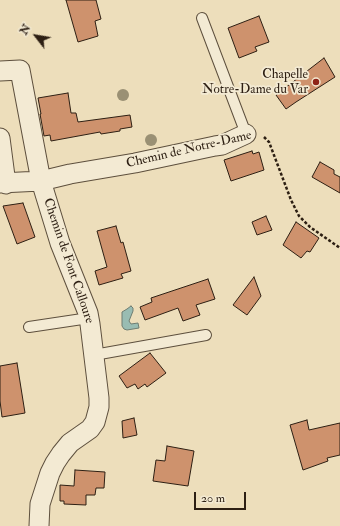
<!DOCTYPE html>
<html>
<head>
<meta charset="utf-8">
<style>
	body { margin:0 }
	#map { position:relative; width:340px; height:526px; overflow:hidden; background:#eddebb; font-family:"IM FELL Double Pica",serif }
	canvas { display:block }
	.north { position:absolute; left:16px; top:16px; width:40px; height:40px; -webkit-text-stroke:3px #f3ead3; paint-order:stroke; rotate:301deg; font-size:11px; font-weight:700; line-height:16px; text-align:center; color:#2d1f13 }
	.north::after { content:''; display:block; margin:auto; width:14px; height:18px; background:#2d1f13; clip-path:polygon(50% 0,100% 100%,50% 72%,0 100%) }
	.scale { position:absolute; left:194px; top:492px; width:52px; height:18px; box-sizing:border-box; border:2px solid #2d1f13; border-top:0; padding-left:5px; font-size:12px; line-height:14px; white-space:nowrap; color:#2d1f13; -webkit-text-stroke:3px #f3ead3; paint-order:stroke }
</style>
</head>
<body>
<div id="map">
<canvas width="340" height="526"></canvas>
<div class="north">N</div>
<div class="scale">20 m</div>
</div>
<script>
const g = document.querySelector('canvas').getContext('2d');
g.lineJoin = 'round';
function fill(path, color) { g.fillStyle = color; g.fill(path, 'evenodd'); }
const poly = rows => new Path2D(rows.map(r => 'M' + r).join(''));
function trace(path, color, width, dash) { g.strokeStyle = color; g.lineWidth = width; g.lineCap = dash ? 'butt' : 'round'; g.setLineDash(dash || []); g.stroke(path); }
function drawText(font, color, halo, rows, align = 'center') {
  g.font = font + ' "IM FELL Double Pica",serif'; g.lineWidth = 3.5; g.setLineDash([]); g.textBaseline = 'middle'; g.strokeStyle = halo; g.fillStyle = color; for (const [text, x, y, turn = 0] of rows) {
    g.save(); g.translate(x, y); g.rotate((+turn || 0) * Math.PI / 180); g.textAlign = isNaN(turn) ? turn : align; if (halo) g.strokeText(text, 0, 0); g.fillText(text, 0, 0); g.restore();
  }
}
const water = poly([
	[131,306,133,308,133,311,129,321,131,324,138,323,139,328,127,330,124,329,122,326,122,312,127,309,131,306]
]);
fill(water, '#99bcb2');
trace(water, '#6e7d72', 1);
const building = poly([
	[66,0,96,0,101,19,95,21,98,36,78,42,66,0],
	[259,16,269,42,255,47,257,51,239,58,228,28,259,16],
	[324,58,335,77,296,102,286,109,276,95,324,58],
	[68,93,71,113,76,113,78,122,130,115,132,127,120,129,120,131,101,134,100,132,51,141,50,135,44,136,40,114,41,114,38,98,68,93],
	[252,151,253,154,259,152,264,170,231,181,224,160,252,151],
	[320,162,334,170,334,174,340,177,340,193,312,177,320,162],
	[23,203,35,237,17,244,3,206,23,203],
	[266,216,272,230,257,235,252,222,266,216],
	[296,222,319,238,310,252,307,251,301,258,283,245,296,222],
	[116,226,121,243,123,242,131,271,121,274,123,278,99,285,95,271,107,267,97,231,116,226],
	[254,277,261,296,247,315,233,305,254,277],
	[208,279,215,299,196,305,200,315,183,321,178,308,145,320,140,307,152,302,151,298,208,279],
	[150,353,166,373,147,387,145,384,138,389,135,384,127,388,119,376,150,353],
	[17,363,25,413,2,417,0,401,0,366,17,363],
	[134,418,137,435,123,438,122,421,134,418],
	[307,420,309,430,340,423,340,455,327,458,328,461,303,470,290,425,307,420],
	[167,446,194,451,188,486,153,481,156,460,165,461,167,446],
	[75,470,105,472,104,488,96,488,95,495,86,495,86,505,64,504,64,501,60,501,60,485,74,486,75,470]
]);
fill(building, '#ce926d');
trace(building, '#2d1f13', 1);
const lane = poly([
	[202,18,246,134],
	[29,327,89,318],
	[94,355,206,335]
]);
const street = poly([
	[0,71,20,70,41,181,60,243,88,313,90,324,99,398,99,407,95,422,90,429,70,443,61,454,55,463,50,473,40,504,39,526],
	[0,138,6,184],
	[0,183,41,181,70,174,135,163,215,146,222,145,246,134]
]);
trace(lane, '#5d4f3d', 12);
trace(street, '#5d4f3d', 21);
trace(poly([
	[264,137,269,142,291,200,299,216,310,227,340,248]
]), '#2d1f13', 2.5, [3, 2]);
trace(lane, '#f3ead3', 10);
trace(street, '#f3ead3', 19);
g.fillStyle = '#9a9074';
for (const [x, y] of [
	[123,95],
	[151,140]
]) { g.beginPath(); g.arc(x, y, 6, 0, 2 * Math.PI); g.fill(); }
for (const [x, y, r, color] of [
	[316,82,4,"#8f2418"]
]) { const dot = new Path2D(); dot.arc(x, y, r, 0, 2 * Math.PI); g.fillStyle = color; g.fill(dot); trace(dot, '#f3ead3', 1.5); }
drawText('13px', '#2d1f13', '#f3ead3', [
	["Chapelle",308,75],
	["Notre-Dame du Var",308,90]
], 'right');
drawText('13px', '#2d1f13', '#f3ead3', [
	["Chemin de Notre-Dame",189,150,-13],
	["Chemin de Font Calloure",68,261,71]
]);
</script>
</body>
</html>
